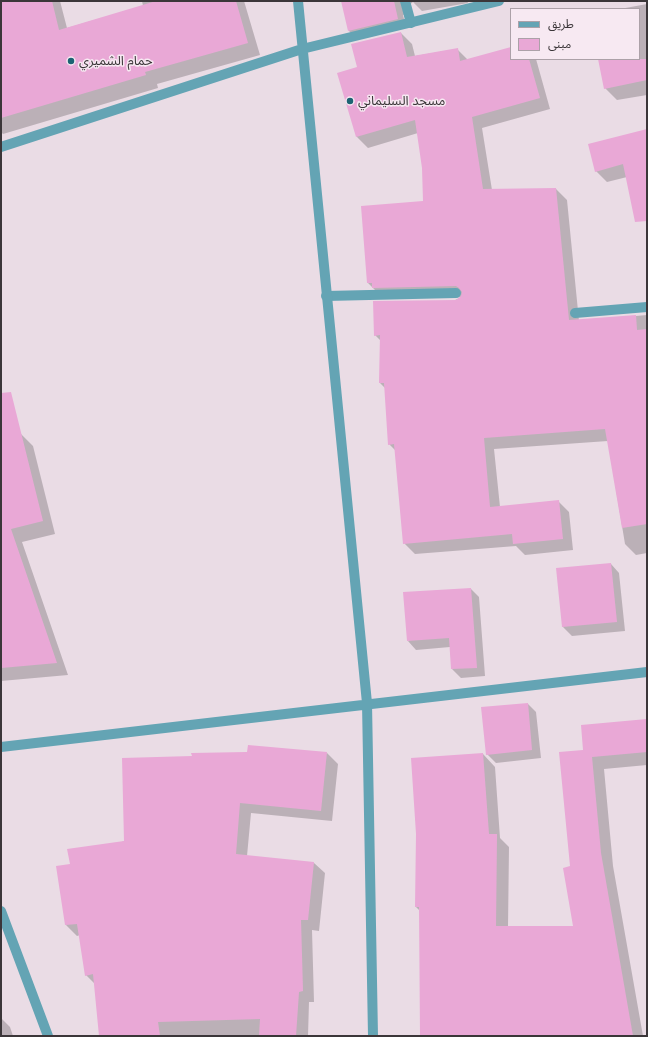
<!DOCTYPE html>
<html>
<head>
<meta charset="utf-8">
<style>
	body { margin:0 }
	#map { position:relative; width:648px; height:1037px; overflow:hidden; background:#eadce5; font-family:Arial,"Noto Sans Arabic",sans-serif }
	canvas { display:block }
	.frame { position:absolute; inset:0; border:2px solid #3b3639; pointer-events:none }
	.legend { position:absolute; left:510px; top:8px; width:130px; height:52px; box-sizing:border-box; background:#f7e9f2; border:1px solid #aca1a8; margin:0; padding:5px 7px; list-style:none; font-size:12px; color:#3b3639 }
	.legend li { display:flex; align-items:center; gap:8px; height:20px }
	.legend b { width:20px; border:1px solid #aca1a8 }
</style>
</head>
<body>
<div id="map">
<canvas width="648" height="1037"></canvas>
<div class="frame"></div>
<ul class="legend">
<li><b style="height:5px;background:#64a4b4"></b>طريق</li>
<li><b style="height:11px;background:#e9a8d6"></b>مبنى</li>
</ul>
</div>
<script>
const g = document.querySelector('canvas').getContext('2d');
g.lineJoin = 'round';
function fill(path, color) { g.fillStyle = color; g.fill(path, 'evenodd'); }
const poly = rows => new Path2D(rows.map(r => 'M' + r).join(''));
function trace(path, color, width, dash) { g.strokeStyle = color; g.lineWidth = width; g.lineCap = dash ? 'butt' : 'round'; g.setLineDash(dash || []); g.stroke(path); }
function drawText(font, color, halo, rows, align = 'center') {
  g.font = font + ' Arial,"Noto Sans Arabic",sans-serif'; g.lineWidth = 3; g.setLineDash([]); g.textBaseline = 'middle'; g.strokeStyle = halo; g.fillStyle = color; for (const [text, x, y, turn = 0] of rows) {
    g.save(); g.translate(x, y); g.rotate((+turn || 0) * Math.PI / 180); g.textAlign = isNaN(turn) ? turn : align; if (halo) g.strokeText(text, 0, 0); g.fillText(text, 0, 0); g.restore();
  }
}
fill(poly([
	[1,1,60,1,67,28,143,6,142,1,244,1,260,55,157,84,158,88,3,134,1,132],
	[342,1,467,1,468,3,422,11,413,2,407,7,407,14,403,15,406,27,357,39,349,31],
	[647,4,647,95,617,100,605,88,599,59,639,59,639,9,620,9],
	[401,33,412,44,415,56,457,49,468,60,511,48,511,59,536,59,550,109,482,128,492,190,556,189,567,200,579,321,647,315,647,553,636,555,625,544,608,441,494,449,500,507,558,501,569,512,573,550,525,555,516,546,415,554,404,543,396,451,389,444,385,388,380,383,381,341,375,335,462,297,384,299,368,283,424,202,423,168,418,133,368,148,357,137,339,74,358,68],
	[647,130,647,211,627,177,607,182,596,171],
	[21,434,33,446,55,534,22,542,68,675,1,681,1,439],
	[611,564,619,573,625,631,572,636,563,627,558,569],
	[471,589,479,597,485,676,461,678,452,669,450,647,416,650,408,641],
	[528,704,536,712,541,758,496,763,487,754],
	[647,720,647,765,604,769,613,866,643,1036,420,1036,420,911,416,907,483,754,495,767,500,838,509,847,508,927,575,927,571,867,584,751],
	[327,753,338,764,332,821,251,813,247,856,314,863,325,873,319,931,312,930,314,1002,309,1002,308,1036,100,1036,95,984,86,975,80,935,77,936,66,925,71,864],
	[1,1018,10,1027,13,1036,1,1036]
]), '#0003');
fill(poly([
	[1,1,52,1,59,30,156,1,236,1,248,43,145,72,146,75,1,118],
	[341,1,394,1,398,19,348,31],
	[401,32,407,57,458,48,460,61,511,47,511,59,529,59,540,98,472,117,483,189,556,188,569,320,636,315,637,330,647,329,647,524,622,528,605,429,484,438,490,507,559,500,563,539,513,544,512,534,403,544,394,444,388,445,384,383,379,383,380,335,374,336,373,301,456,300,461,296,462,292,459,288,456,286,372,288,372,283,367,283,361,206,423,201,422,168,415,120,356,137,337,73,357,67,351,44],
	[598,59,647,59,647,80,604,89],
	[647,129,647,221,635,222,623,164,595,172,588,144],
	[11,392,43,521,11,529,57,663,1,668,1,393],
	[611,563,617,622,562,627,556,568],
	[471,588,477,668,451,669,449,638,407,641,403,592],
	[528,703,532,750,486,755,481,707],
	[647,719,647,752,592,757,601,853,633,1036,420,1036,419,907,415,907,416,834,411,758,483,753,489,834,497,834,496,926,573,926,563,868,570,866,559,752,583,750,581,725],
	[248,745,327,752,321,811,240,803,236,854,314,862,308,920,301,920,303,991,299,992,296,1036,259,1036,260,1019,158,1022,160,1036,99,1036,93,974,85,976,77,924,65,925,56,866,70,864,67,849,124,841,122,758,192,756,191,753,247,752]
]), '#e9a8d6');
trace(poly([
	[405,1,411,23],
	[326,296,456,293],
	[575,313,647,307]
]), '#64a4b4', 10);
trace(poly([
	[298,1,367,703,373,1036],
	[1,147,302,49,499,1],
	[1,747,647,672],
	[1,911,48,1036]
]), '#64a4b4', 10);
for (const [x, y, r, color] of [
	[71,61,4,"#1c6373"],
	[350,101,4,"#1c6373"]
]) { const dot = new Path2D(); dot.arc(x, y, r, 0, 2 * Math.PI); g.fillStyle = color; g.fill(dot); trace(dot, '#f7e9f2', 1.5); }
drawText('13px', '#3b3639', '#f7e9f2', [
	["حمام الشميري",79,61],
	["مسجد السليماني",358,101]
], 'left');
</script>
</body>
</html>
